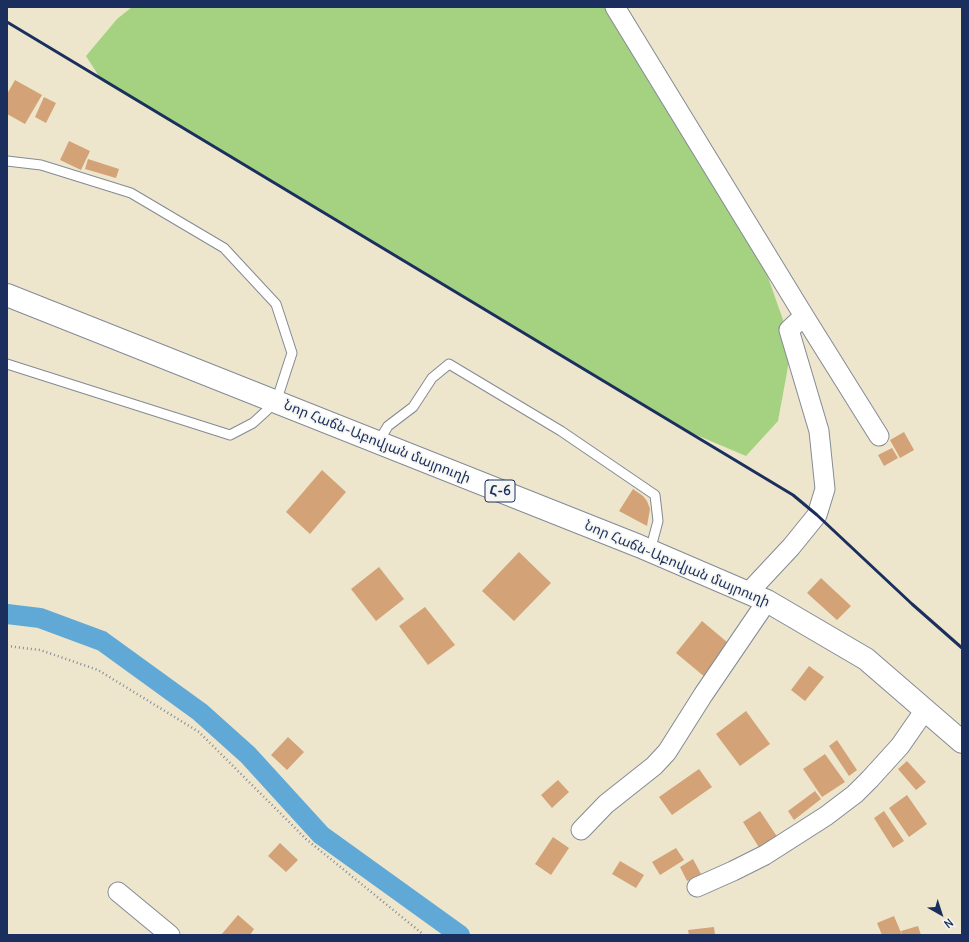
<!DOCTYPE html>
<html>
<head>
<meta charset="utf-8">
<style>
	body { margin:0 }
	#map { position:relative; width:969px; height:942px; overflow:hidden; background:#ede6cc; font-family:Delius,sans-serif }
	canvas { display:block }
	.frame { position:absolute; inset:0; border:8px solid #1b2f5e; pointer-events:none }
	.north { position:absolute; left:921px; top:894px; width:40px; height:40px; -webkit-text-stroke:3px #f6f6f2; paint-order:stroke; rotate:141deg; font-size:11px; font-weight:700; line-height:16px; text-align:center; color:#1b2f5e }
	.north::after { content:''; display:block; margin:auto; width:14px; height:18px; background:#1b2f5e; clip-path:polygon(50% 0,100% 100%,50% 72%,0 100%) }
</style>
</head>
<body>
<div id="map">
<canvas width="969" height="942"></canvas>
<div class="frame"></div>
<div class="north">N</div>
</div>
<script>
const g = document.querySelector('canvas').getContext('2d');
g.lineJoin = 'round';
function fill(path, color) { g.fillStyle = color; g.fill(path, 'evenodd'); }
const poly = rows => new Path2D(rows.map(r => 'M' + r).join(''));
function trace(path, color, width, dash) { g.strokeStyle = color; g.lineWidth = width; g.lineCap = dash ? 'butt' : 'round'; g.setLineDash(dash || []); g.stroke(path); }
function drawText(font, color, halo, rows, align = 'center') {
  g.font = font + ' Delius,"Noto Sans Armenian",sans-serif'; g.lineWidth = 3.5; g.setLineDash([]); g.textBaseline = 'middle'; g.strokeStyle = halo; g.fillStyle = color; for (const [text, x, y, turn = 0] of rows) {
    g.save(); g.translate(x, y); g.rotate((+turn || 0) * Math.PI / 180); g.textAlign = isNaN(turn) ? turn : align; if (halo) g.strokeText(text, 0, 0); g.fillText(text, 0, 0); g.restore();
  }
}
fill(poly([
	[132,7,610,7,743,207,792,345,778,421,746,456,687,431,102,81,86,56,117,19]
]), '#a4d280');
trace(poly([
	[7,614,40,618,102,641,200,712,248,755,321,835,460,935]
]), '#60a9d7', 20);
fill(poly([
	[15,80,42,95,25,124,7,114,7,94],
	[44,97,56,103,46,123,35,117],
	[69,141,90,151,81,170,60,160],
	[88,159,119,169,116,178,85,169],
	[904,432,914,450,900,458,890,440],
	[892,448,898,458,884,466,878,455],
	[322,470,346,492,310,534,286,512],
	[633,489,643,496,647,501,650,509,647,526,619,511],
	[519,552,551,583,514,621,482,591],
	[379,567,404,599,376,621,351,589],
	[821,578,851,606,837,620,807,593],
	[425,607,455,645,428,665,399,626],
	[702,621,733,647,706,678,676,653],
	[809,666,824,677,805,701,791,690],
	[746,711,770,744,740,766,716,734],
	[288,737,304,752,287,770,271,755],
	[837,740,857,770,849,776,829,746],
	[825,754,845,782,822,797,803,769],
	[907,761,926,782,916,790,898,769],
	[699,769,712,787,672,815,659,797],
	[558,780,569,792,552,808,541,795],
	[815,791,821,799,794,820,788,811],
	[907,795,927,824,909,837,889,808],
	[760,811,778,838,760,849,743,822],
	[884,811,904,841,893,848,874,818],
	[553,837,569,848,551,875,535,864],
	[280,843,298,860,286,872,268,856],
	[676,848,684,860,660,875,652,862],
	[693,859,701,874,687,881,680,867],
	[620,861,644,875,636,888,612,874],
	[238,915,254,929,250,935,221,935],
	[894,916,902,935,882,935,877,923],
	[918,926,921,935,902,935,901,931],
	[714,927,715,935,689,935,688,930]
]), '#d3a277');
const lane = poly([
	[7,161,41,165,131,193,224,248,276,304,292,353,276,402,253,423,230,435,7,364],
	[378,442,388,426,413,407,432,378,449,364,561,431,655,495,658,521,650,551]
]);
const street = poly([
	[615,7,804,316,879,436],
	[748,593,791,547,817,515,825,489,819,431,789,330,804,316],
	[581,830,606,804,654,766,667,752,703,695,767,601],
	[697,887,733,871,765,855,826,816,855,794,870,779,900,746,925,710],
	[118,892,170,935]
]);
const primary = poly([
	[7,295,639,546,767,601,866,659,962,742]
]);
trace(lane, '#848a95', 11);
trace(street, '#848a95', 21);
trace(primary, '#848a95', 24);
trace(poly([
	[7,646,40,650,98,670,199,732,306,839,424,935]
]), '#848a95', 2.5, [1, 3]);
trace(lane, '#fff', 9);
trace(street, '#fff', 19);
trace(primary, '#fff', 22);
trace(poly([
	[7,22,793,495,817,515,912,604,962,648]
]), '#1b2f5e', 3);
for (const [x, y, w] of [
	[500,491,30]
]) { const box = new Path2D(); box.roundRect(x - w / 2, y - 11, w, 22, 3); g.fillStyle = '#f6f6f2'; g.fill(box); trace(box, '#1b2f5e', 1); }
drawText('bold 13px', '#1b2f5e', null, [
	["Հ-6",500,491]
]);
drawText('14px', '#1b2f5e', '#f6f6f2', [
	["Նոր Հաճն-Աբովյան մայրուղի",377,442,22],
	["Նոր Հաճն-Աբովյան մայրուղի",677,564,23]
]);
</script>
</body>
</html>
